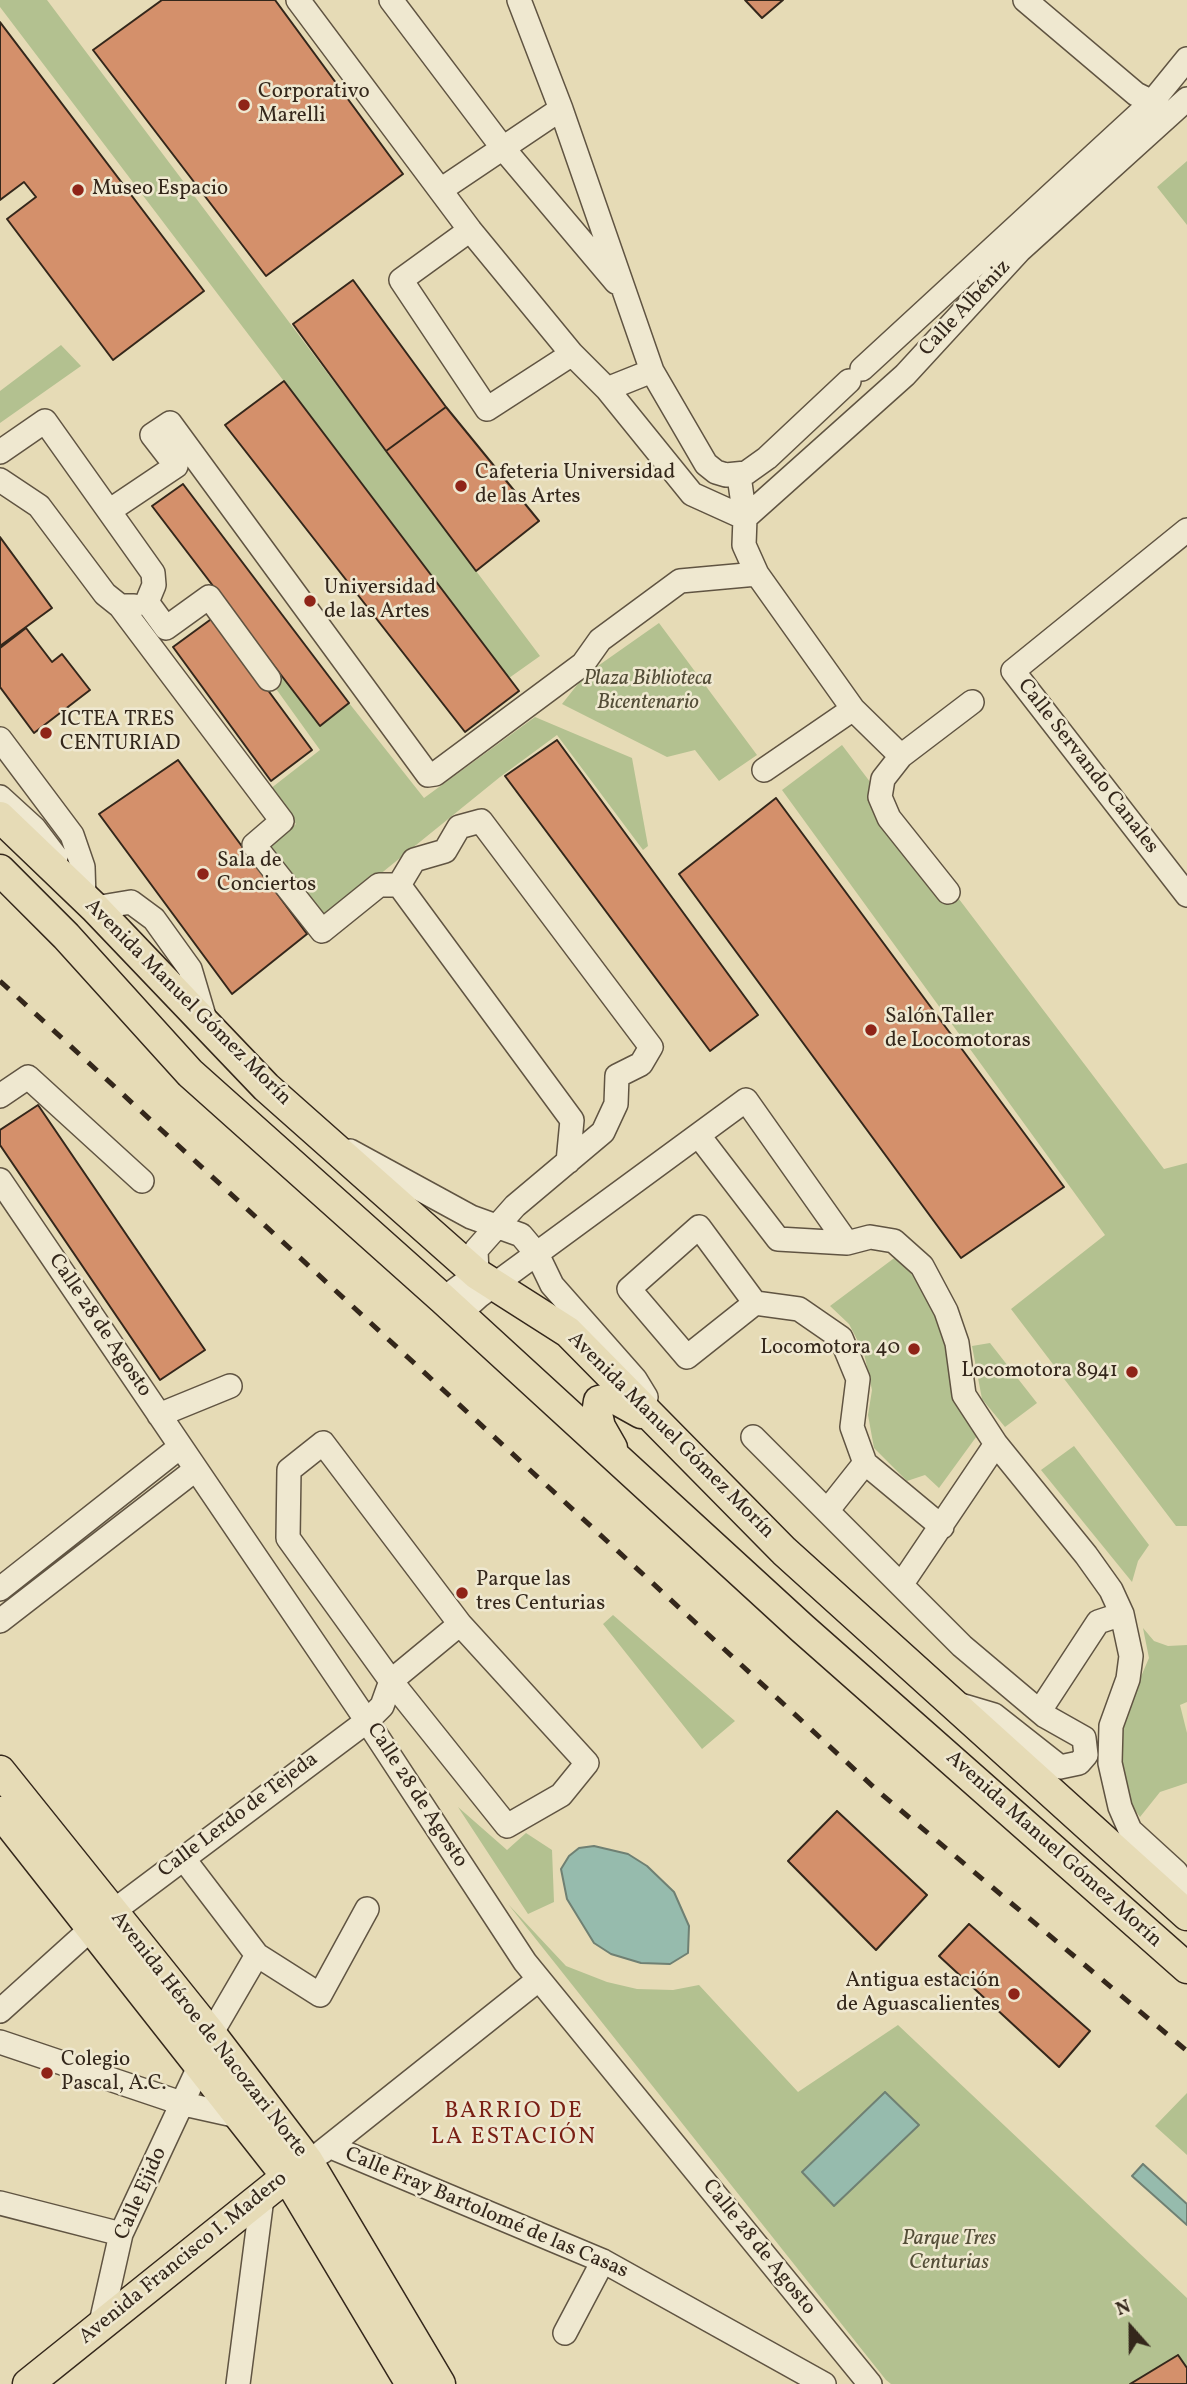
<!DOCTYPE html>
<html>
<head>
<meta charset="utf-8">
<style>
	body { margin:0 }
	#map { position:relative; width:1187px; height:2384px; overflow:hidden; background:#e6dbb6; font-family:Vollkorn,serif }
	canvas { display:block }
	.north { position:absolute; left:1096px; top:2293px; width:70px; height:70px; -webkit-text-stroke:5px #efe8d0; paint-order:stroke; rotate:339deg; font-size:19px; font-weight:700; line-height:28px; text-align:center; color:#34271b }
	.north::after { content:''; display:block; margin:auto; width:24px; height:32px; background:#34271b; clip-path:polygon(50% 0,100% 100%,50% 72%,0 100%) }
</style>
</head>
<body>
<div id="map">
<canvas width="1187" height="2384"></canvas>
<div class="north">N</div>
</div>
<script>
const g = document.querySelector('canvas').getContext('2d');
g.lineJoin = 'round';
function fill(path, color) { g.fillStyle = color; g.fill(path, 'evenodd'); }
const poly = rows => new Path2D(rows.map(r => 'M' + r).join(''));
function trace(path, color, width, dash) { g.strokeStyle = color; g.lineWidth = width; g.lineCap = dash ? 'butt' : 'round'; g.setLineDash(dash || []); g.stroke(path); }
function drawText(font, color, halo, rows, align = 'center') {
  g.font = font + ' Vollkorn,serif'; g.lineWidth = 5; g.setLineDash([]); g.textBaseline = 'middle'; g.strokeStyle = halo; g.fillStyle = color; for (const [text, x, y, turn = 0] of rows) {
    g.save(); g.translate(x, y); g.rotate((+turn || 0) * Math.PI / 180); g.textAlign = isNaN(turn) ? turn : align; if (halo) g.strokeText(text, 0, 0); g.fillText(text, 0, 0); g.restore();
  }
}
fill(poly([
	[0,0,47,0,540,656,509,678,0,7],
	[1187,161,1187,225,1157,187],
	[61,345,81,366,0,423,0,391],
	[659,623,757,755,719,781,695,750,667,757,562,704,585,675],
	[280,673,320,726,349,703,424,798,535,717,632,758,648,846,643,850,557,735,500,777,326,918,268,847,296,824,270,789,320,750,269,679],
	[842,745,1164,1169,1187,1163,1187,1526,1176,1526,1011,1309,1105,1235,782,790],
	[897,1256,921,1278,947,1326,979,1433,939,1488,925,1475,907,1481,874,1448,868,1415,872,1390,864,1353,849,1324,830,1306],
	[990,1343,1037,1403,1005,1427,982,1399,972,1346],
	[1074,1446,1149,1545,1138,1561,1132,1582,1041,1470],
	[613,1615,735,1721,702,1749,603,1624],
	[1143,1628,1154,1641,1168,1646,1187,1645,1187,1702,1180,1705,1187,1733,1187,1783,1160,1792,1140,1817,1127,1800,1120,1775,1119,1743,1124,1716,1149,1658],
	[458,1807,507,1850,526,1833,552,1850,554,1902,528,1914],
	[508,1904,566,1966,607,1982,637,1989,673,1990,699,1985,798,2092,898,2025,1187,2298,1187,2384,891,2384,886,2380],
	[1187,2093,1187,2155,1155,2126]
]), '#b3c190');
const water = poly([
	[594,1846,628,1854,647,1866,674,1892,689,1926,688,1953,670,1964,641,1963,611,1954,594,1943,567,1899,561,1869,569,1856,579,1848,594,1846],
	[885,2092,919,2125,834,2206,802,2172,885,2092],
	[1143,2164,1187,2204,1187,2225,1132,2176,1143,2164]
]);
fill(water, '#96bbad');
trace(water, '#6f8073', 2);
const building = poly([
	[162,0,275,0,403,174,266,276,93,50,162,0],
	[745,0,783,0,762,18,745,0],
	[0,22,204,291,113,360,7,219,36,197,24,182,0,200,0,22],
	[353,280,446,407,386,451,293,324,353,280],
	[284,381,519,691,465,732,225,425,284,381],
	[446,407,539,521,476,571,386,451,446,407],
	[183,484,349,703,320,726,152,506,183,484],
	[0,537,52,608,0,646,0,537],
	[214,617,312,750,271,781,173,647,214,617],
	[26,628,52,662,62,654,90,690,34,733,0,687,0,648,26,628],
	[557,740,758,1015,710,1051,505,776,557,740],
	[178,760,307,934,232,994,99,814,178,760],
	[776,798,1064,1187,961,1258,679,874,776,798],
	[38,1105,205,1350,160,1380,0,1145,0,1130,38,1105],
	[837,1811,927,1895,876,1950,788,1861,837,1811],
	[969,1924,1090,2031,1059,2067,939,1956,969,1924],
	[1178,2355,1187,2368,1187,2384,1130,2384,1178,2355]
]);
fill(building, '#d4906b');
trace(building, '#34271b', 2);
const minor = poly([
	[298,0,470,230,572,354,607,389,692,494,745,518],
	[391,0,502,147,616,282],
	[519,0,561,109,652,371,706,464,716,472,726,475,746,473,767,458,849,381],
	[1025,0,1136,94,1152,102],
	[442,189,561,109],
	[470,230,401,280,487,409,572,354],
	[862,369,1152,102,1187,59],
	[607,389,652,371],
	[0,452,45,421,153,573,154,585,147,602],
	[739,476,745,518,744,545,757,574,853,709,901,756],
	[0,480,39,506,105,594,120,606,134,606],
	[109,511,176,466,152,435,170,423,428,775,435,774,583,664,600,640,680,581,757,574],
	[745,518,905,375,1020,250,1187,99],
	[1187,530,1013,671,1187,895],
	[147,602,166,628,209,597,269,679],
	[120,606,282,821,254,845,322,931,379,885,399,885],
	[0,739,72,835,83,867,84,899],
	[764,770,853,709],
	[0,797,34,828,56,857],
	[399,885,414,860,445,851,459,827,481,821,651,1047,641,1064,617,1076,616,1104,603,1132,515,1206,476,1250,477,1274,443,1299],
	[399,885,572,1120,568,1162],
	[948,892,889,818,880,797,883,779,901,756,972,702],
	[95,908,131,902,154,919,190,969,206,1023],
	[0,1096,28,1077,142,1181],
	[699,1136,778,1239,847,1243,870,1237,894,1241,922,1266,946,1311,957,1343,964,1395,996,1444,1086,1555,1111,1590,1122,1614,1131,1656,1128,1679,1111,1726,1110,1763,1120,1807,1130,1830,1176,1872,1187,1890],
	[350,1151,471,1217,521,1235,537,1254,552,1285,635,1379,646,1397],
	[0,1180,367,1721,525,1962,870,2384],
	[755,1303,687,1357,629,1289,699,1227,755,1303,799,1309,841,1338,858,1379,852,1427,865,1463,942,1527],
	[459,1314,479,1296,746,1100,847,1243],
	[159,1415,230,1386],
	[753,1437,962,1646,1045,1716,1084,1738,1086,1755,1079,1763,1060,1767,994,1715,957,1704],
	[323,1443,460,1624,587,1763,561,1795,507,1826,391,1681,288,1538,289,1470,323,1443],
	[827,1511,865,1463],
	[901,1585,996,1444],
	[0,1589,180,1447],
	[0,1621,195,1470],
	[1041,1709,1098,1622,1122,1614],
	[183,1858,257,1955,320,1995,367,1909],
	[111,1913,367,1721,382,1706,391,1681,460,1624],
	[0,2011,92,1928],
	[211,2034,257,1955],
	[0,2042,184,2104,238,2116],
	[331,2147,603,2261,824,2384],
	[322,2152,538,1980],
	[0,2203,121,2234],
	[100,2327,121,2234,199,2067],
	[565,2333,603,2261],
	[238,2384,262,2198]
]);
const major = poly([
	[0,817,95,908,266,1087,477,1274,568,1332,784,1551,1187,1915],
	[0,870,66,936,190,1073,443,1299,802,1628,1187,1968],
	[612,1448,600,1427,597,1414,599,1401,614,1398,641,1413],
	[0,1771,211,2034,307,2160,440,2384],
	[0,1812,288,2178,411,2384],
	[28,2384,301,2165]
]);
trace(minor, '#605442', 26);
trace(major, '#34271b', 33);
trace(minor, '#efe8d0', 23);
trace(major, '#e6dbb6', 30);
trace(poly([
	[0,981,879,1792,1187,2051]
]), '#34271b', 5, [12, 12]);
for (const [x, y, r, color] of [
	[244,105,7,"#8f2418"],
	[78,190,7,"#8f2418"],
	[461,486,7,"#8f2418"],
	[310,601,7,"#8f2418"],
	[46,733,7,"#8f2418"],
	[203,874,7,"#8f2418"],
	[871,1030,7,"#8f2418"],
	[914,1349,7,"#8f2418"],
	[1132,1372,7,"#8f2418"],
	[462,1593,7,"#8f2418"],
	[1014,1994,7,"#8f2418"],
	[47,2073,7,"#8f2418"]
]) { const dot = new Path2D(); dot.arc(x, y, r, 0, 2 * Math.PI); g.fillStyle = color; g.fill(dot); trace(dot, '#efe8d0', 2.5); }
drawText('21px', '#34271b', '#efe8d0', [
	["Corporativo",258,93],
	["Marelli",258,117],
	["Museo Espacio",92,190],
	["Cafeteria Universidad",475,474],
	["de las Artes",475,498],
	["Universidad",324,589],
	["de las Artes",324,613],
	["ICTEA TRES",60,721],
	["CENTURIAD",60,745],
	["Sala de",217,862],
	["Conciertos",217,886],
	["Salón Taller",885,1018],
	["de Locomotoras",885,1042],
	["Locomotora 40",900,1349,"right"],
	["Locomotora 8941",1118,1372,"right"],
	["Parque las",476,1581],
	["tres Centurias",476,1605],
	["Antigua estación",1000,1982,"right"],
	["de Aguascalientes",1000,2006,"right"],
	["Colegio",61,2061],
	["Pascal, A.C.",61,2085]
], 'left');
drawText('21px', '#34271b', '#efe8d0', [
	["Calle Albéniz",966,309,-47],
	["Calle Servando Canales",1087,767,52],
	["Avenida Manuel Gómez Morín",187,1003,45],
	["Calle 28 de Agosto",99,1326,56],
	["Avenida Manuel Gómez Morín",670,1436,45],
	["Calle 28 de Agosto",416,1796,57],
	["Calle Lerdo de Tejeda",239,1816,-37],
	["Avenida Manuel Gómez Morín",1053,1850,42],
	["Avenida Héroe de Nacozari Norte",208,2035,52],
	["Calle Ejido",142,2194,-66],
	["Calle Fray Bartolomé de las Casas",486,2214,23],
	["Calle 28 de Agosto",758,2248,51],
	["Avenida Francisco I. Madero",184,2259,-39]
]);
drawText('italic 21px', '#544e38', '#efe8d0', [
	["Plaza Biblioteca",648,680],
	["Bicentenario",648,704],
	["Parque Tres",949,2240],
	["Centurias",949,2264]
]);
g.letterSpacing = '2px';
drawText('23px', '#7a1f14', '#efe8d0', [
	["BARRIO DE",514,2113],
	["LA ESTACIÓN",514,2139]
]);
g.letterSpacing = '0px';
</script>
</body>
</html>
